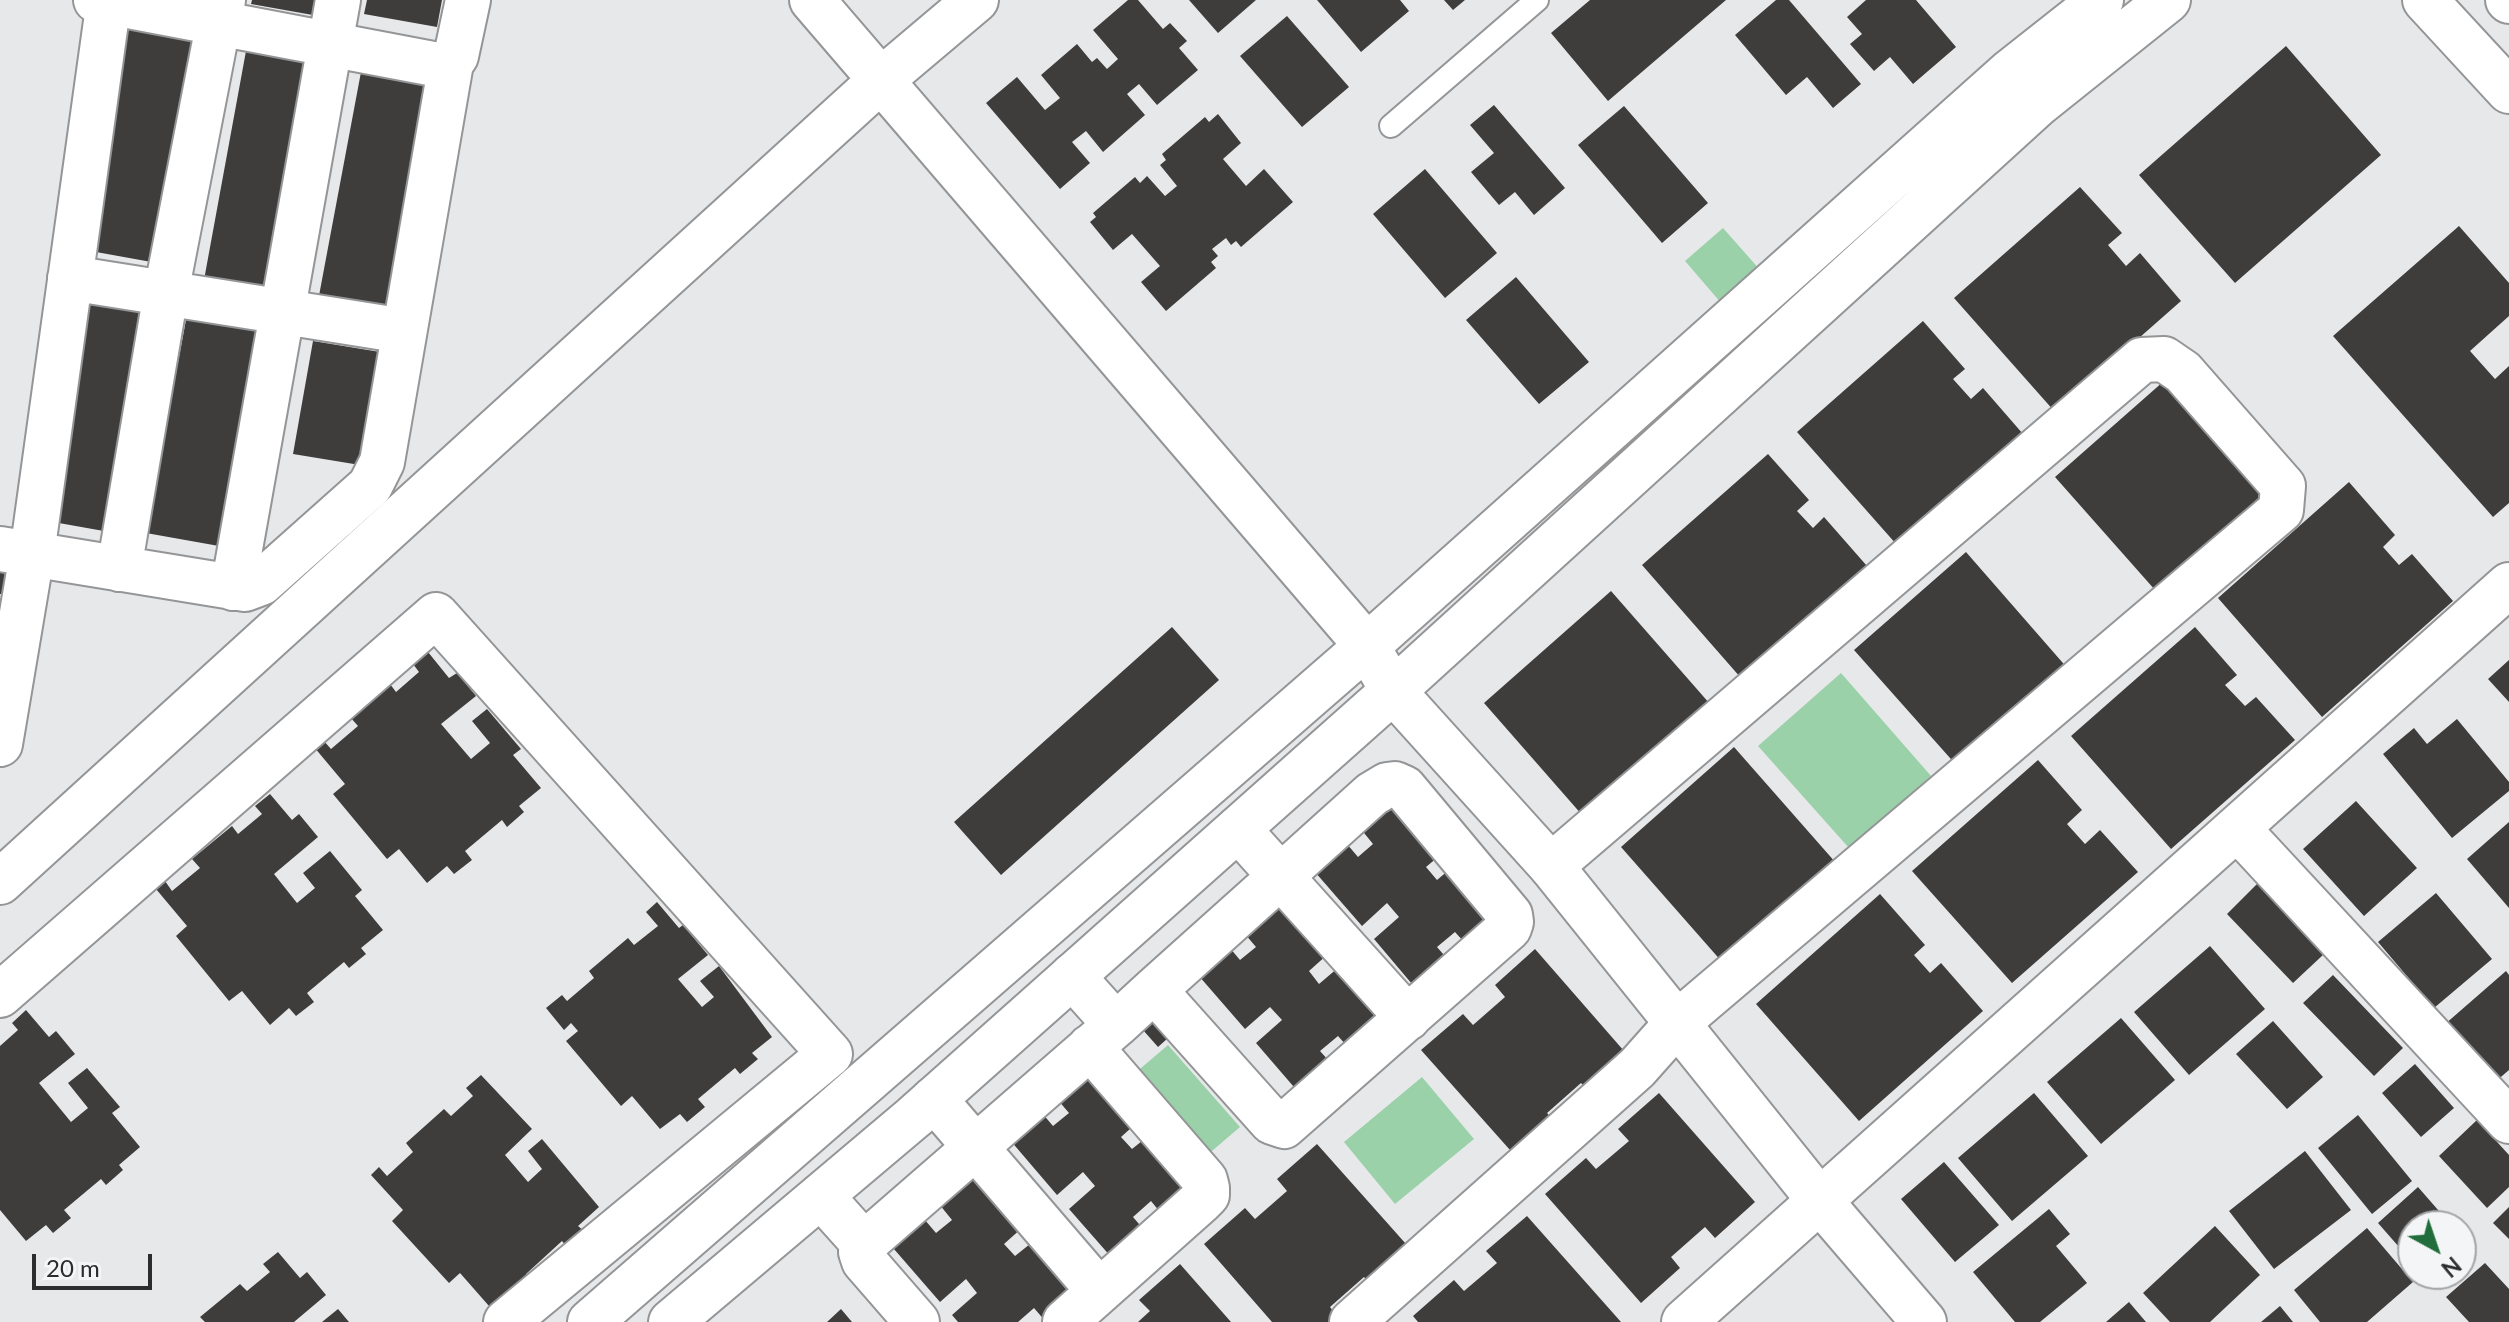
<!DOCTYPE html>
<html>
<head>
<meta charset="utf-8">
<style>
	body { margin:0 }
	#map { position:relative; width:2509px; height:1322px; overflow:hidden; background:#e7e8ea; font-family:Lato,sans-serif }
	canvas { display:block }
	.north { position:absolute; left:2397px; top:1210px; width:80px; height:80px; box-sizing:border-box; background:#f4f5f7; border:2px solid #a4a5a6; border-radius:50%; rotate:140deg; font-size:22px; font-weight:700; line-height:32px; text-align:center; color:#2b2c2c }
	.north::after { content:''; display:block; margin:auto; width:28px; height:36px; background:#216d3b; clip-path:polygon(50% 0,100% 100%,50% 72%,0 100%) }
	.scale { position:absolute; left:32px; top:1254px; width:120px; height:36px; box-sizing:border-box; border:4px solid #2b2c2c; border-top:0; padding-left:10px; font-size:24px; line-height:28px; white-space:nowrap; color:#2b2c2c; -webkit-text-stroke:6px #f4f5f7; paint-order:stroke }
</style>
</head>
<body>
<div id="map">
<canvas width="2509" height="1322"></canvas>
<div class="north">N</div>
<div class="scale">20 m</div>
</div>
<script>
const g = document.querySelector('canvas').getContext('2d');
g.lineJoin = 'round';
function fill(path, color) { g.fillStyle = color; g.fill(path, 'evenodd'); }
const poly = rows => new Path2D(rows.map(r => 'M' + r).join(''));
function trace(path, color, width, dash) { g.strokeStyle = color; g.lineWidth = width; g.lineCap = dash ? 'butt' : 'round'; g.setLineDash(dash || []); g.stroke(path); }
fill(poly([
	[1723,228,1761,271,1722,304,1685,261],
	[1841,673,1931,776,1849,848,1758,746],
	[1168,1045,1240,1127,1192,1168,1120,1086],
	[1422,1077,1474,1139,1395,1204,1344,1142]
]), '#9ad1a9');
fill(poly([
	[252,0,327,0,324,17,251,4],
	[367,0,442,0,437,27,364,14],
	[1128,0,1138,0,1163,29,1170,23,1187,41,1179,48,1198,70,1157,105,1139,84,1127,94,1145,115,1103,152,1086,131,1072,142,1090,163,1060,189,986,103,1017,77,1045,110,1060,98,1041,75,1077,44,1092,62,1097,58,1107,69,1118,59,1093,30],
	[1189,0,1256,0,1218,33],
	[1317,0,1400,0,1409,11,1361,52],
	[1444,0,1465,0,1453,10],
	[1590,0,1726,0,1608,101,1551,33],
	[1776,0,1789,0,1861,84,1833,108,1807,77,1786,95,1735,35],
	[1866,0,1916,0,1956,47,1913,84,1890,57,1874,71,1850,44,1862,34,1847,17],
	[1287,16,1349,87,1302,127,1240,56],
	[127,21,200,34,157,263,85,250],
	[2286,46,2381,155,2235,283,2139,175],
	[246,51,319,64,277,293,204,280],
	[361,72,434,85,391,313,318,301],
	[1494,105,1565,188,1534,215,1515,192,1499,205,1471,172,1494,153,1470,125],
	[1624,106,1708,203,1662,243,1578,145],
	[1218,114,1241,143,1223,159,1246,186,1264,169,1293,202,1241,247,1236,241,1231,245,1226,238,1212,249,1218,256,1211,262,1216,268,1166,311,1141,282,1160,266,1132,234,1113,250,1090,222,1096,217,1093,213,1135,177,1140,183,1147,176,1165,196,1177,186,1160,165,1166,160,1162,154,1205,117,1209,122],
	[1425,169,1497,253,1445,298,1373,214],
	[2080,187,2122,233,2108,245,2126,266,2140,253,2181,301,2055,412,1954,298],
	[2459,226,2509,283,2509,316,2470,351,2495,379,2509,366,2509,503,2493,517,2333,336],
	[1516,277,1589,362,1539,404,1466,320],
	[84,292,157,305,115,533,42,520],
	[189,304,261,318,219,546,146,533],
	[1923,321,1965,369,1953,379,1971,399,1983,388,2023,434,1897,545,1797,432],
	[313,341,380,352,360,465,293,454],
	[2164,381,2272,503,2163,599,2055,477],
	[1768,454,1809,500,1797,511,1813,528,1824,517,1867,566,1741,678,1642,565],
	[2349,482,2395,535,2383,547,2399,565,2412,554,2453,601,2322,717,2218,598],
	[1966,552,2069,670,1958,767,1854,650],
	[0,572,5,573,2,594,0,594],
	[1611,591,1710,704,1583,816,1484,703],
	[1172,627,1219,680,1001,875,954,822],
	[2195,627,2237,675,2225,685,2245,706,2256,697,2295,740,2171,849,2071,736],
	[428,652,449,678,457,673,476,696,441,724,471,759,490,743,472,721,487,709,521,749,513,755,541,788,519,806,524,812,507,827,502,820,465,851,472,860,454,874,447,866,427,883,399,849,387,859,333,794,345,784,314,747,323,740,331,749,358,726,350,717,390,684,396,692,419,672,413,664],
	[2509,660,2509,702,2488,679],
	[2457,719,2509,782,2509,791,2452,838,2383,754,2414,728,2427,744],
	[1734,747,1836,863,1723,963,1621,847],
	[2038,760,2082,810,2067,824,2085,844,2100,830,2138,872,2012,983,1912,871],
	[1393,791,1445,851,1426,867,1437,880,1456,864,1508,924,1474,953,1455,932,1437,947,1456,969,1423,997,1374,939,1399,917,1387,903,1362,926,1308,864,1341,837,1358,857,1373,844,1356,823],
	[270,794,292,820,299,814,318,837,274,874,297,903,315,888,303,873,330,851,362,890,355,896,383,930,361,948,366,954,349,968,344,962,307,993,314,1002,296,1016,289,1008,270,1025,242,991,229,1001,176,936,187,926,156,889,165,881,172,891,200,868,192,859,232,826,238,834,262,814,255,806],
	[2356,801,2417,868,2364,916,2303,849],
	[2509,822,2509,908,2467,859],
	[2257,884,2324,954,2293,983,2227,914],
	[2436,893,2492,959,2434,1008,2378,942],
	[1880,894,1925,945,1914,955,1930,973,1941,963,1983,1011,1859,1121,1756,1004],
	[1276,895,1328,954,1309,971,1319,984,1339,967,1391,1027,1357,1057,1338,1036,1320,1051,1339,1072,1306,1101,1256,1043,1282,1020,1270,1007,1245,1029,1192,968,1224,941,1240,960,1256,947,1239,927],
	[657,902,679,928,683,925,708,955,678,979,702,1007,714,997,700,981,719,966,772,1037,752,1053,758,1059,740,1074,735,1068,698,1099,705,1107,687,1122,680,1114,660,1129,632,1096,621,1106,566,1041,578,1031,571,1023,564,1030,546,1008,562,995,567,1001,594,978,589,971,628,938,634,945,658,926,646,912],
	[2210,946,2265,1009,2189,1075,2134,1012],
	[1535,949,1631,1059,1591,1094,1581,1083,1547,1113,1557,1124,1518,1159,1421,1050,1463,1014,1473,1025,1505,997,1495,985],
	[2506,971,2509,975,2509,1070,2495,1082,2444,1025],
	[2333,975,2403,1048,2374,1076,2303,1003],
	[26,1010,49,1037,56,1031,75,1054,39,1083,71,1122,88,1108,68,1083,87,1068,120,1107,112,1113,140,1147,119,1165,123,1170,106,1185,101,1179,64,1210,71,1218,53,1233,46,1225,26,1241,0,1210,0,1046,18,1030,12,1023],
	[1162,1013,1177,1030,1158,1047,1143,1030],
	[2121,1018,2175,1080,2101,1144,2047,1082],
	[2273,1021,2323,1077,2287,1109,2236,1054],
	[1089,1060,1140,1120,1121,1137,1132,1149,1152,1133,1203,1193,1169,1223,1151,1201,1133,1217,1151,1238,1119,1266,1069,1209,1095,1186,1083,1172,1057,1195,1004,1133,1036,1106,1053,1126,1069,1113,1052,1093],
	[2415,1064,2454,1108,2421,1137,2382,1093],
	[481,1075,532,1129,505,1155,528,1182,542,1169,528,1151,542,1139,599,1207,578,1226,584,1231,567,1247,562,1241,526,1274,533,1281,516,1297,509,1289,489,1306,460,1273,449,1283,392,1221,403,1210,371,1175,379,1167,387,1176,413,1152,406,1143,444,1109,451,1116,473,1096,466,1088],
	[1659,1093,1755,1202,1715,1238,1705,1227,1671,1257,1680,1268,1641,1303,1545,1194,1586,1158,1596,1169,1629,1141,1618,1129],
	[2034,1093,2088,1156,2012,1221,1958,1158],
	[2358,1115,2412,1181,2372,1214,2318,1148],
	[2477,1120,2509,1155,2509,1187,2487,1208,2439,1156],
	[1317,1144,1414,1253,1373,1288,1364,1277,1330,1307,1339,1319,1335,1322,1272,1322,1204,1244,1245,1208,1255,1219,1287,1191,1277,1179],
	[2305,1151,2351,1210,2274,1269,2229,1211],
	[1944,1162,1999,1225,1955,1262,1901,1199],
	[972,1167,1023,1227,1004,1244,1015,1256,1035,1240,1087,1300,1046,1322,1034,1308,1018,1322,958,1322,952,1315,977,1293,966,1279,940,1302,887,1241,919,1213,936,1233,952,1220,935,1199],
	[2418,1187,2452,1226,2413,1226,2413,1263,2378,1223],
	[2509,1207,2509,1239,2493,1223],
	[2049,1209,2070,1234,2056,1246,2087,1283,2040,1322,2015,1322,1973,1272],
	[1527,1216,1621,1322,1418,1322,1413,1316,1454,1280,1464,1291,1497,1263,1486,1251],
	[2215,1226,2260,1275,2210,1322,2170,1322,2143,1293],
	[2367,1228,2413,1282,2367,1322,2320,1322,2294,1290],
	[2461,1235,2472,1248,2461,1258],
	[278,1252,300,1278,307,1272,326,1295,294,1322,205,1322,200,1317,240,1284,247,1291,270,1272,263,1264],
	[2485,1263,2509,1289,2509,1322,2469,1322,2446,1297],
	[1180,1264,1231,1322,1138,1322,1150,1311,1139,1300],
	[2423,1274,2443,1274,2432,1284],
	[2129,1302,2146,1322,2106,1322],
	[2280,1306,2293,1322,2261,1322],
	[338,1309,349,1322,322,1322],
	[841,1309,852,1322,827,1322]
]), '#3e3d3b');
const service = poly([
	[1391,126,1537,0]
]);
const minor = poly([
	[96,0,439,65,451,63,456,56,468,0],
	[70,278,404,331],
	[0,549,245,589,261,583,370,486,382,462,451,63],
	[119,569,166,293,223,0],
	[233,588,338,0],
	[0,744,32,554,109,0],
	[2237,828,2509,1121],
	[1238,829,1408,1018],
	[1072,976,1116,1025],
	[0,995,436,615,830,1054,506,1322],
	[934,1099,1099,1291],
	[821,1196,864,1244],
	[917,1322,864,1261,861,1252,864,1244,1116,1025,1154,990,1281,876,1372,794,1387,785,1395,784,1404,788,1510,915,1511,922,1509,928,1284,1126,1272,1122,1154,990],
	[1065,1322,1201,1201,1207,1195,1207,1188,1205,1180,1090,1047],
	[1352,1322,1637,1068,1677,1023,2281,510,2283,486,2183,372,2164,359,2142,360,1551,866],
	[1684,1322,2509,585]
]);
const tertiary = poly([
	[812,0,1367,646,1393,691,1551,866,1820,1201,1924,1322],
	[2425,0,2509,91],
	[2508,0,2509,1],
	[0,882,880,81,976,0],
	[590,1322,1367,646,2011,71,2101,0],
	[671,1322,914,1117,1393,691,2038,104,2168,0]
]);
trace(service, '#949597', 26);
trace(minor, '#949597', 48);
trace(tertiary, '#949597', 48);
trace(service, '#fff', 22);
trace(minor, '#fff', 44);
trace(tertiary, '#fff', 44);
</script>
</body>
</html>
